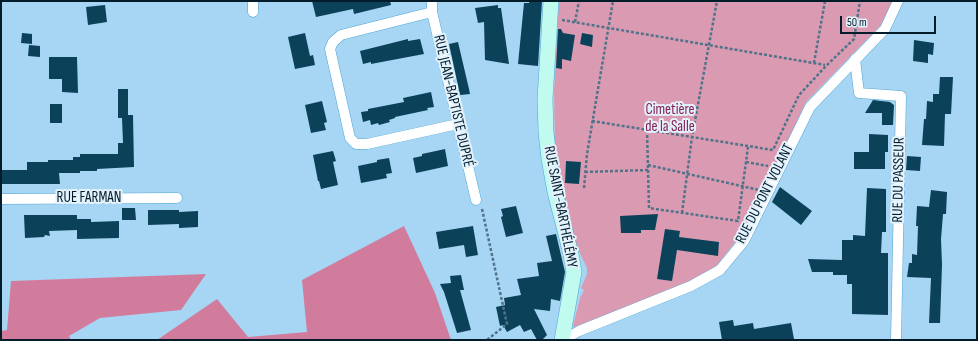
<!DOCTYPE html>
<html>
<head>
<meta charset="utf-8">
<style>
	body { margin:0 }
	#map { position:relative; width:978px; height:341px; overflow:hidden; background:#a7d6f4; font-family:"Sofia Sans Condensed",sans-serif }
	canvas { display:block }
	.frame { position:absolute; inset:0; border:2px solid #021c2a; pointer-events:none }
	.scale { position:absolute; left:840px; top:16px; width:96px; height:18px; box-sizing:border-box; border:2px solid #021c2a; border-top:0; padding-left:5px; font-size:12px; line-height:14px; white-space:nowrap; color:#021c2a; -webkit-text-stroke:3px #e3f2fc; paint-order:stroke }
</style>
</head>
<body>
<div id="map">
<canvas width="978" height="341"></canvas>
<div class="frame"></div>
<div class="scale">50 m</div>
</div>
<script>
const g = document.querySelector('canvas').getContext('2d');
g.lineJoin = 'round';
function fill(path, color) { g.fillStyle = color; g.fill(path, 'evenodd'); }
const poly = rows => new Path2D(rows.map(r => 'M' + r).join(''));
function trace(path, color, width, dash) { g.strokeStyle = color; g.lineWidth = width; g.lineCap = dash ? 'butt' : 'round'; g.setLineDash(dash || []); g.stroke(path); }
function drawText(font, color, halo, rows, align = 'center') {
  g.font = font + ' "Sofia Sans Condensed",sans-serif'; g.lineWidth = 4; g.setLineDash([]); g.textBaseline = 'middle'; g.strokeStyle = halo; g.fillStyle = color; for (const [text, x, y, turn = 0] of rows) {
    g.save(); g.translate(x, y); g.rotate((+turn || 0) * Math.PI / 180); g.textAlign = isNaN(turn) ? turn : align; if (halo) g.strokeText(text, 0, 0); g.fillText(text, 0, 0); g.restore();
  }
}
fill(poly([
	[559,1,894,1,881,25,806,102,747,227,718,264,712,269,686,284,575,327,573,326,580,298,584,290,581,288,587,274,587,268,574,241,556,163,555,150,554,93]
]), '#da9bb2');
fill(poly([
	[404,226,435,293,451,340,157,340,217,299,248,337,307,332,302,280],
	[206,274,181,310,100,318,69,336,71,340,1,340,1,331,7,330,11,281]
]), '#d27c9d');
fill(poly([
	[312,1,390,1,391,5,354,14,353,9,316,17],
	[529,1,542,1,538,66,518,64,524,3,529,3],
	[105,5,107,22,88,25,86,7],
	[498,5,498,8,501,8,509,64,485,60,484,22,478,23,475,8],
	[558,29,561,29,563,33,575,35,571,61,562,59,562,69,556,68],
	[22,33,32,34,32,44,21,43],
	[305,33,310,56,313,55,315,65,295,69,288,37],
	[582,33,593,35,592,47,580,44],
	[408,39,408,41,420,39,424,54,371,64,371,62,363,64,360,51],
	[914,40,934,43,933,55,928,54,928,63,913,61],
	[458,42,469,89,470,94,460,95,459,90,449,44],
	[29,45,40,46,40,57,28,56],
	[49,57,77,57,78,93,62,92,62,79,49,79],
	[940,77,953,77,951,114,945,114,944,146,922,145,924,119,926,119,927,101,933,102,933,94,939,94],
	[118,89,128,89,128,115,133,115,134,167,97,169,97,171,80,171,80,173,59,173,60,184,1,184,1,170,27,170,27,162,48,162,48,160,73,160,73,157,80,157,80,154,118,154,118,143,123,143,122,118,118,118],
	[431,92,434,107,427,108,428,110,395,117,395,118,389,120,390,122,379,125,378,123,371,125,370,120,363,122,361,112,368,111,368,109,404,102,403,98],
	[873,100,890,102,894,105,893,125,882,125,882,113,865,113],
	[322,101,327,122,324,123,326,130,311,133,305,105],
	[50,104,62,104,62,123,50,123],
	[869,134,888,135,888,152,885,152,885,169,854,169,854,152,869,152],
	[445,149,448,166,416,173,413,158,422,156,422,154],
	[333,151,336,161,333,162,338,185,321,189,319,181,318,181,313,155],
	[907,156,921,157,920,171,906,170],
	[389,158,392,173,386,174,387,178,361,183,358,166,377,162,377,160],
	[566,161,581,162,579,184,565,183],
	[780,187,812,211,801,225,772,202],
	[867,188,886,189,886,232,882,232,881,253,888,253,888,315,852,314,852,284,847,284,847,275,833,275,833,272,812,272,808,259,842,260,842,240,853,240,853,235,865,236],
	[931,190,947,192,946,214,943,214,941,239,942,265,940,323,929,323,931,278,907,277,909,263,912,263,912,254,917,255,918,226,916,226,917,206,929,207],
	[516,206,523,233,506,237,501,217,503,216,501,209],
	[122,208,135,208,136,220,122,220],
	[148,210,179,210,179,212,198,211,198,227,179,228,179,224,148,225],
	[658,214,655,230,641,230,641,233,621,233,620,216],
	[24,215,77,215,77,219,91,219,91,222,119,221,119,238,77,239,77,230,49,231,50,236,45,235,44,237,25,238],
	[473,226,478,255,466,257,464,245,439,249,436,232],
	[665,229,680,231,679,237,719,242,718,256,677,250,672,281,657,279],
	[556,234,565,272,560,301,551,299,550,311,534,309,547,335,542,340,537,340,531,329,524,332,520,325,507,332,503,325,500,326,496,307,505,305,504,298,521,295,517,279,539,276,537,263,552,261,546,236],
	[461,275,464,290,460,290,471,330,457,333,444,292,440,284,451,283,450,276],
	[733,320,734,326,753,323,754,329,791,323,794,339,722,340,719,322]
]), '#0c415a');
const street = poly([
	[253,1,253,12],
	[432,1,432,12,476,200],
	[432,12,341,35,333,42,330,49,350,138,356,144,367,144,458,124],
	[855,59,859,93,901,96,896,340],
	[1,199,177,198],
	[563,340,579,331,691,286,720,270,744,241,810,107,885,29,898,1]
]);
const secondary = poly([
	[551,1,545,99,546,132,549,159,555,192,571,254,574,272,562,340]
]);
trace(street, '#51a5d4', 11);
trace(secondary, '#51a5d4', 16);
trace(poly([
	[562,20,825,65],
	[575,22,579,1],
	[814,63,825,1],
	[592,121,773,150,799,95,826,66,854,39,860,1],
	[647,130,649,208,738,221,748,147],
	[746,162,768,166],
	[648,165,759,190],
	[585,172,648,170],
	[584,188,587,154,613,1],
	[482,209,507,324,487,340],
	[682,213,692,137,717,1]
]), '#507389', 2.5, [3, 2]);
trace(street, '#fff', 10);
trace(secondary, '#c1faef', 15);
drawText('15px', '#021c2a', '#e3f2fc', [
	["RUE JEAN-BAPTISTE DUPRÉ",453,101,77],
	["RUE DU PASSEUR",899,180,-89],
	["RUE DU PONT VOLANT",765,194,-63],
	["RUE FARMAN",89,198],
	["RUE SAINT-BARTHÉLÉMY",560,207,79]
]);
drawText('15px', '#831c4f', '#e3f2fc', [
	["Cimetière",670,110],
	["de la Salle",670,127]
]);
</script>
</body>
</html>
